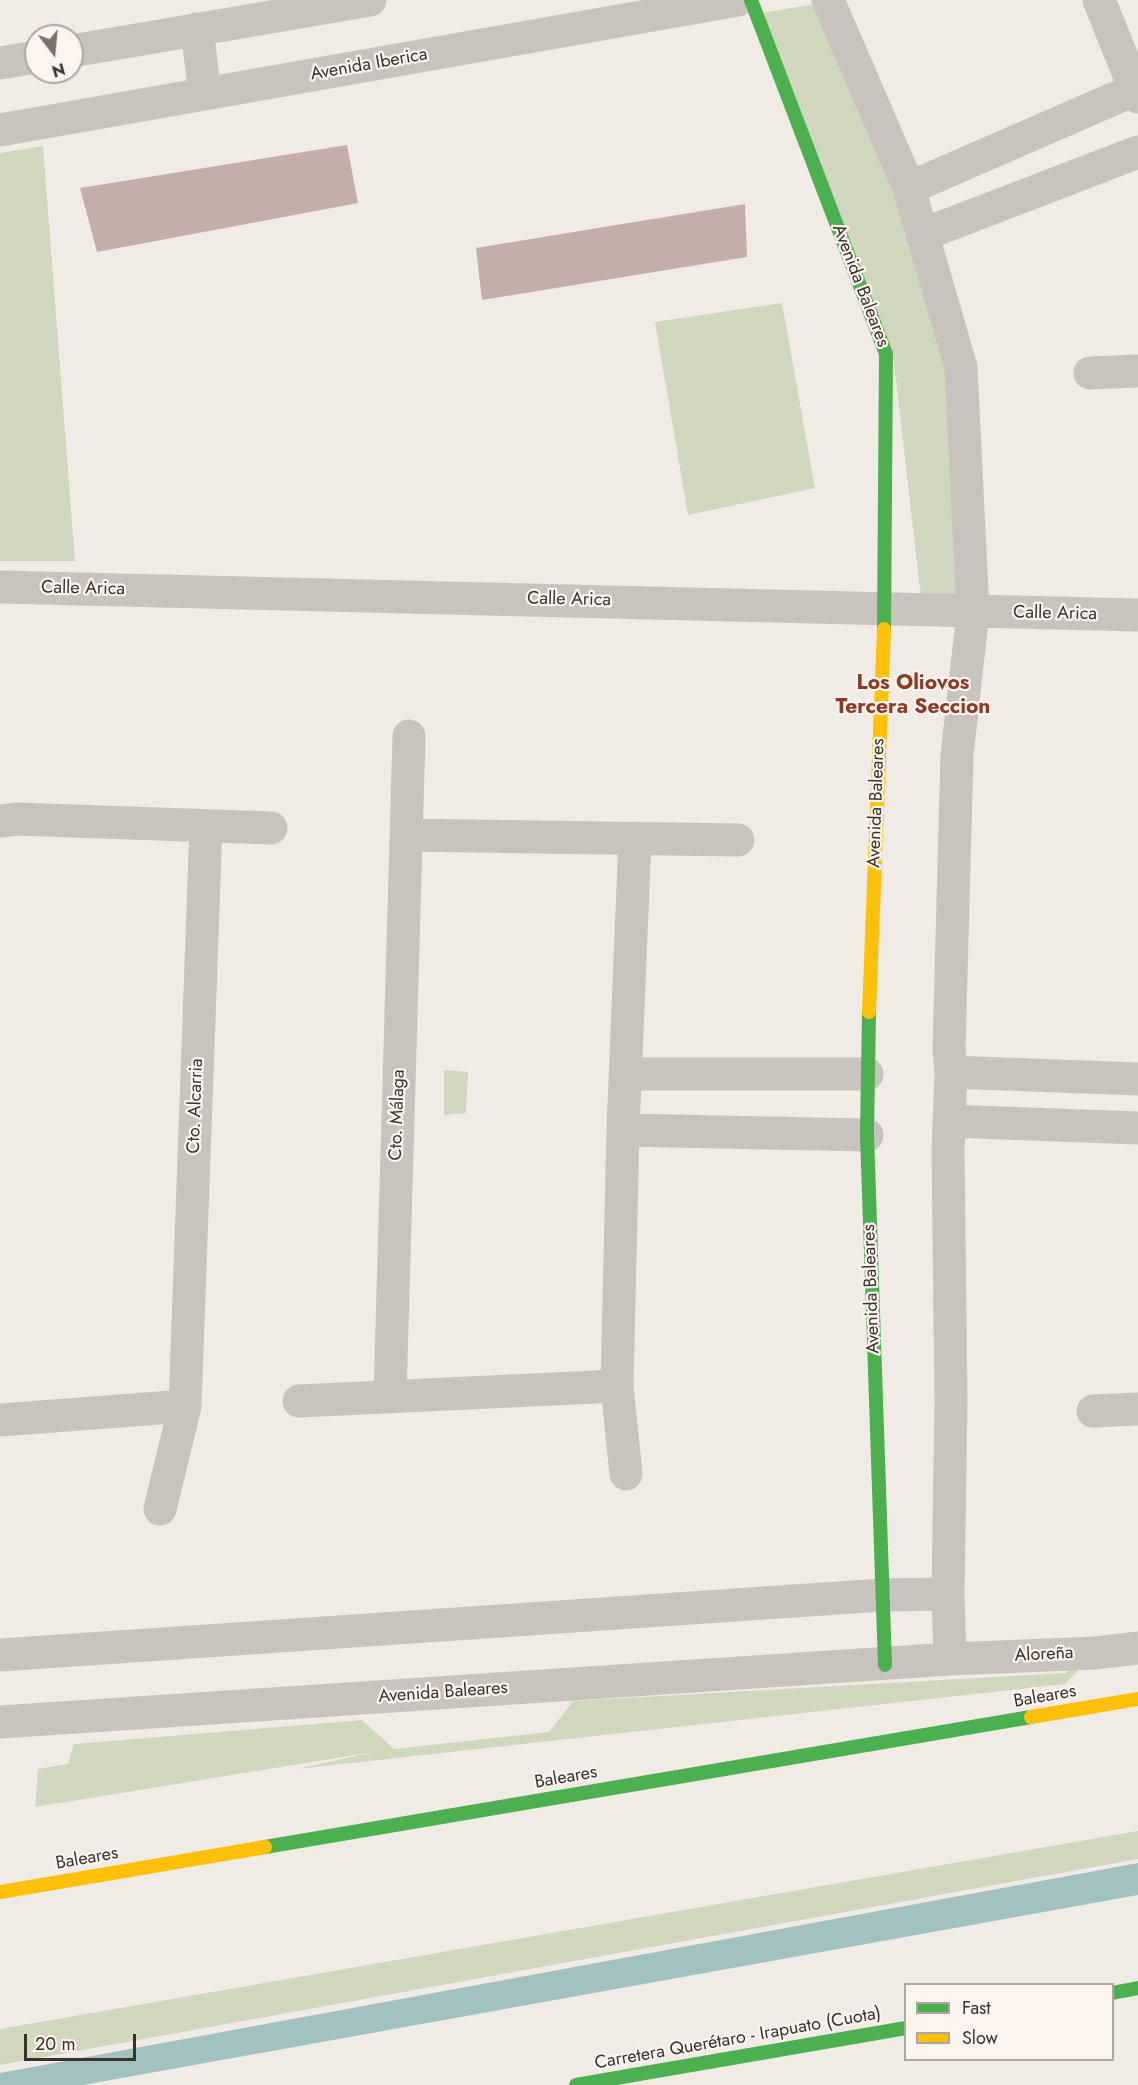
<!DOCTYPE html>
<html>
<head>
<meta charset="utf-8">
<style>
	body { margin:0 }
	#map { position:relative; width:1138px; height:2085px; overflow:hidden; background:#f0ebe5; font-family:Jost,sans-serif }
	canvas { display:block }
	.legend { position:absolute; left:904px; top:1983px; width:210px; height:78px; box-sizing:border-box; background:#fbf5ee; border:2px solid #aea6a0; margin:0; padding:8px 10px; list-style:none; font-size:18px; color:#3b302b }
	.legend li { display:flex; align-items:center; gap:12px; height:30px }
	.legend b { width:30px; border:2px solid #aea6a0 }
	.north { position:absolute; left:24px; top:24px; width:60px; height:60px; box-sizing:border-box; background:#fbf5ee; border:2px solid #aea6a0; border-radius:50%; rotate:164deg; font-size:16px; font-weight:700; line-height:24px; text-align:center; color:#3b302b }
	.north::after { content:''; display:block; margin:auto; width:21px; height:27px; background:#7a716c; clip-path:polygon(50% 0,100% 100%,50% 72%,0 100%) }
	.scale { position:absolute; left:24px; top:2034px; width:112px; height:27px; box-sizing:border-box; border:3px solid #3b302b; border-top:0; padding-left:8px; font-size:18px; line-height:21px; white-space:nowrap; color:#3b302b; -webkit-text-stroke:4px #fbf5ee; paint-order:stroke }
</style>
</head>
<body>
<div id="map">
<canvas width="1138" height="2085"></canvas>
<ul class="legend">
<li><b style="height:8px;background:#4caf50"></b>Fast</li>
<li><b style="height:8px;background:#ffc107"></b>Slow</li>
</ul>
<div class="north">N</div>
<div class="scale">20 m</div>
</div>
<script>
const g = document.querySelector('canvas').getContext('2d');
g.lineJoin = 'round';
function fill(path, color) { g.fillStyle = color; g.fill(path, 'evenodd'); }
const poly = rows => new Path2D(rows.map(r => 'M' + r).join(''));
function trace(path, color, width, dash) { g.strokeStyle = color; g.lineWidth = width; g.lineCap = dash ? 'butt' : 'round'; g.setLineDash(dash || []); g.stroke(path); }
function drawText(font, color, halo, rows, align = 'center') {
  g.font = font + ' Jost,sans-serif'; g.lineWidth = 4.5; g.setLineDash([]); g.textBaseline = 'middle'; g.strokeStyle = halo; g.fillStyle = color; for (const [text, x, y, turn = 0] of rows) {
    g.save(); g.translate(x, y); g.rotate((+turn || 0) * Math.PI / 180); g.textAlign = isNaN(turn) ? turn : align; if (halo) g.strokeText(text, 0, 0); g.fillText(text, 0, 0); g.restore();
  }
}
fill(poly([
	[820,3,881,144,953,364,980,604,921,598,893,354,763,13],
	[43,146,75,561,0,561,0,153],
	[782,303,815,488,688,515,655,322],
	[444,1070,468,1072,466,1113,444,1115],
	[1095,1653,1065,1684,297,1769,373,1752,35,1807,38,1769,68,1764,74,1744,362,1720,394,1749,549,1732,573,1701,1065,1673],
	[1138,1831,1138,1859,0,2065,0,2029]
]), '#d1d6bf');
fill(poly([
	[1138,1863,1138,1895,83,2085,0,2085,0,2073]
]), '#a1c2c1');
fill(poly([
	[347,145,358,203,97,252,80,188],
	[745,204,747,257,482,300,476,248]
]), '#c3afa7');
trace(poly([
	[828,0,909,188,961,367,973,612,957,755,949,1049,951,1072,948,1150,951,1402,948,1594,950,1659],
	[1099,0,1138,97],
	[197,29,205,94],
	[72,51,370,0],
	[0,63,36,57],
	[0,130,738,0],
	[909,188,1134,90],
	[922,235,1138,152],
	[1090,373,1138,371],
	[0,587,1138,615],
	[0,821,17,819,271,828],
	[406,835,738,840],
	[951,1072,1138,1079],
	[625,1074,867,1074],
	[949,1121,1138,1128],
	[623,1130,867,1135],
	[390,1396,409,736],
	[299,1401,617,1386],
	[1093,1411,1138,1409],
	[0,1420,185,1406],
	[626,1474,617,1386,623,1130,635,838],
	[160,1509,185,1406,206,826],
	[0,1655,882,1595,948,1594],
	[0,1722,950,1659,1095,1653,1138,1648]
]), '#c9c3be', 33);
trace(poly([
	[751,0,886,354,884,629],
	[869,1012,867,1135,885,1665],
	[265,1847,1031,1717],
	[1112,1993,1138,1988],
	[576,2085,906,2028]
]), '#4caf50', 14);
trace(poly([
	[869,1012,884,629],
	[1031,1717,1138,1699],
	[0,1892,265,1847]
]), '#ffc107', 14);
drawText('18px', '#3b302b', '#fbf5ee', [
	["Avenida Iberica",369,65,-10],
	["Avenida Baleares",860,286,69],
	["Calle Arica",83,589,1],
	["Calle Arica",569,600,1],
	["Calle Arica",1055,614,1],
	["Avenida Baleares",877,803,-88],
	["Cto. Alcarria",196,1106,-88],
	["Cto. Málaga",398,1115,-88],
	["Avenida Baleares",872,1289,-92],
	["Aloreña",1044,1655,-3],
	["Avenida Baleares",443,1693,-4],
	["Baleares",1045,1697,-10],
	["Baleares",566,1778,-10],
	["Baleares",87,1859,-10],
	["Carretera Querétaro - Irapuato (Cuota)",738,2039,-10]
]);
drawText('bold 21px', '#8c3b22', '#fbf5ee', [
	["Los Oliovos",913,684],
	["Tercera Seccion",913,708]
]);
</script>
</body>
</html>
